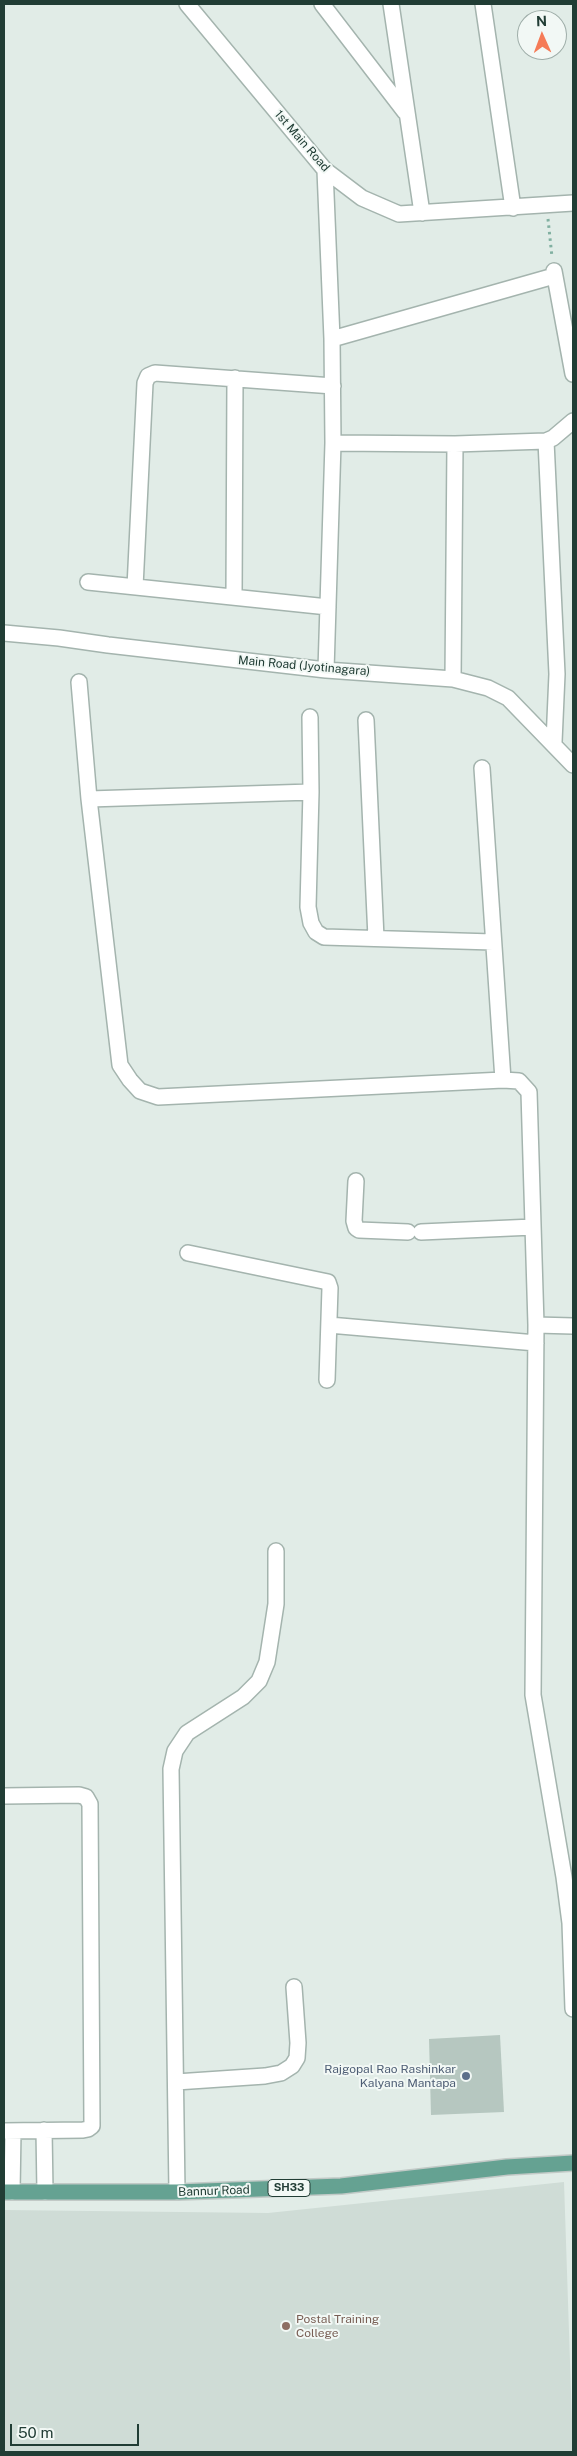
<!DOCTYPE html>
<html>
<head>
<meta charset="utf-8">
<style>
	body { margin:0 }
	#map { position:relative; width:577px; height:2456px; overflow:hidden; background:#e1ece7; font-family:"Public Sans",sans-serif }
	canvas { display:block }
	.frame { position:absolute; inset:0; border:5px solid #213d35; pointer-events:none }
	.north { position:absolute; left:517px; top:10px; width:50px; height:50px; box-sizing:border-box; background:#f2f8f5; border:1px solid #9eada8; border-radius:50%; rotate:358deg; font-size:14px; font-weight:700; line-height:20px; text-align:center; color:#213d35 }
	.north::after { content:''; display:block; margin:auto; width:18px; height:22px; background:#f57b57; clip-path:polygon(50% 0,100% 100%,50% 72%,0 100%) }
	.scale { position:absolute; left:10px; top:2424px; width:129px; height:22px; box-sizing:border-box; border:2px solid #213d35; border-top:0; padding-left:6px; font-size:15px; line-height:18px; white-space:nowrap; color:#213d35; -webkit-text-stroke:4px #f2f8f5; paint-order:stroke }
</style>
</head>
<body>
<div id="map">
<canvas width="577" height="2456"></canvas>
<div class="frame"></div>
<div class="north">N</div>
<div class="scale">50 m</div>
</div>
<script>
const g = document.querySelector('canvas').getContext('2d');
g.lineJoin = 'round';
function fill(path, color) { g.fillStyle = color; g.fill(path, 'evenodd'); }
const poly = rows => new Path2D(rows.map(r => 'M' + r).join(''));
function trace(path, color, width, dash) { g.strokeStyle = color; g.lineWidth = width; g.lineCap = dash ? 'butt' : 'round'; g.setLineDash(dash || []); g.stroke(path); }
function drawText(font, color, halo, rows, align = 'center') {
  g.font = font + ' "Public Sans",sans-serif'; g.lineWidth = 4; g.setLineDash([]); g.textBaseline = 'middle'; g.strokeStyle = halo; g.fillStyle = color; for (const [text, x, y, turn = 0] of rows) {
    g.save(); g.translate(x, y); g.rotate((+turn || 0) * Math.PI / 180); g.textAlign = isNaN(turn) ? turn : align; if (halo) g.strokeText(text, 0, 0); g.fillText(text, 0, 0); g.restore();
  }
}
fill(poly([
	[564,2182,573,2452,4,2452,4,2210,268,2213]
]), '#cfdcd6');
fill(poly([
	[500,2035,504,2112,431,2115,429,2039]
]), '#b6c7c0');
const minor = poly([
	[187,4,325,170,362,198,399,214,573,203],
	[322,4,405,112],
	[391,4,422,213],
	[483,4,513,208],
	[325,170,332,339,333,443,326,670],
	[554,271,573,374],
	[332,339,554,276],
	[546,441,557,674,554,742],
	[333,443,455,444,546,441,553,438,573,421],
	[88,582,328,607],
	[135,587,145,383,148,376,155,373,333,386],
	[234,597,235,378],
	[4,633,59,638,108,645,326,670,453,679,488,688,508,698,573,765],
	[453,679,455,444],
	[79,682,89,799,120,1065,130,1080,140,1091,158,1097,503,1080,519,1081,529,1092,536,1325,533,1695,564,1877,570,1923,573,2009],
	[310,717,311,792,308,907,311,923,316,932,324,937,493,942],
	[366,720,376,938],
	[482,768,503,1080],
	[89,799,311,792],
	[356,1181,354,1221,356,1228,359,1230,408,1232],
	[421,1232,533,1227],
	[188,1253,328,1282,330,1288,327,1380],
	[329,1325,536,1343],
	[536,1325,573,1326],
	[4,1796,79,1795,86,1797,90,1804,92,2126,88,2129,83,2130,4,2131],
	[176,2082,265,2076,281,2073,292,2066,297,2058,298,2043,294,1987],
	[44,2130,45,2192],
	[12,2192,13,2131],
	[177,2192,171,1769,175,1751,187,1733,243,1697,259,1681,267,1662,276,1604,276,1551]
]);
const major = poly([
	[4,2192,177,2192,341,2186,507,2167,573,2163]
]);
trace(minor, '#a4b4ae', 18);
trace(major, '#c1c9c6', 18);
trace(poly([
	[548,219,552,257]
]), '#81b0a1', 3, [2.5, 4]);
trace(minor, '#fff', 15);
trace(major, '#65a292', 15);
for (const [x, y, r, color] of [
	[466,2076,5,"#5c6f8a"],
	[286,2326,5,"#8d6e63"]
]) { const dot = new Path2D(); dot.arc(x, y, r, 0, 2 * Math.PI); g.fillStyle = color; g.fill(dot); trace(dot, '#f2f8f5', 2); }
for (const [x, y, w] of [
	[289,2188,42]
]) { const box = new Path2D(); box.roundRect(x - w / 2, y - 8.5, w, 17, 4); g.fillStyle = '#f2f8f5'; g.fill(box); trace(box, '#213d35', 1); }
drawText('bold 11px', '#213d35', null, [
	["SH33",289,2188]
]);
drawText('12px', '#213d35', '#f2f8f5', [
	["1st Main Road",302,141,49],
	["Main Road (Jyotinagara)",304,666,5],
	["Bannur Road",214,2191,-2]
]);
drawText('12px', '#4e5e75', '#f2f8f5', [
	["Rajgopal Rao Rashinkar",456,2069],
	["Kalyana Mantapa",456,2083]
], 'right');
drawText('12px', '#785e54', '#f2f8f5', [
	["Postal Training",296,2319],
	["College",296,2333]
], 'left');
</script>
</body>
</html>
